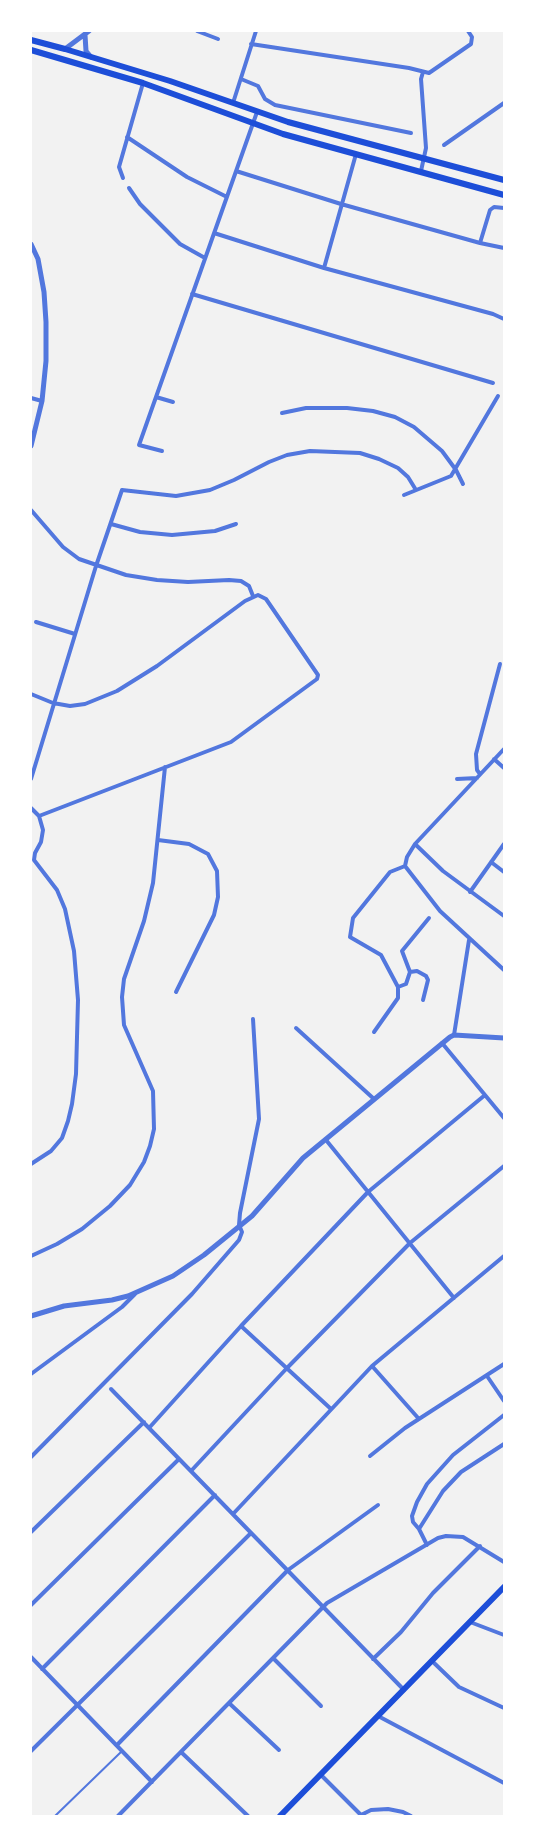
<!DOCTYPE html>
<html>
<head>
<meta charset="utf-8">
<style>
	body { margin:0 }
	#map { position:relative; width:535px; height:1847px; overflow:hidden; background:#f2f2f2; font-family:"Public Sans",sans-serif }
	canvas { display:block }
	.frame { position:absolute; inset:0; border:32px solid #fff; pointer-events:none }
</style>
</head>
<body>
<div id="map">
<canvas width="535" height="1847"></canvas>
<div class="frame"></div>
</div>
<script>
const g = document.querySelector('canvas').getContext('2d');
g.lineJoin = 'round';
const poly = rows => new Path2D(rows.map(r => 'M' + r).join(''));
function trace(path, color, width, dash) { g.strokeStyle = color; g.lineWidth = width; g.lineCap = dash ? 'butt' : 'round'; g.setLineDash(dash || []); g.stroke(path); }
trace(poly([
	[55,1816,121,1752]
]), '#5277de', 2);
trace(poly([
	[197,31,218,39],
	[251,44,409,68,429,73,471,44,472,37,468,31],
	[241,79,258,86,265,99,275,105,411,133],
	[233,103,256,31],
	[127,137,187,177,227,197],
	[444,145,504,103],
	[236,171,341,204,480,243,504,248],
	[421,171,426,148,421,79,423,72],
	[123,178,119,167,143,83],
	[129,188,140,204,180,244,205,258],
	[214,233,324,268,493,314,504,319],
	[480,243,490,210,494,207,504,208],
	[324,268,356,154],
	[192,294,493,383],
	[156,397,173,402],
	[31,398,42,401],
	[282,413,306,408,347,408,373,411,395,417,414,427,442,451,456,470,463,484],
	[162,451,139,445,257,112],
	[404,495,451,476,498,396],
	[31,510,63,547,79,559,126,575,157,580,188,582,229,580,241,581,249,586,253,596],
	[111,524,140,532,172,535,215,531,236,524],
	[36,622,75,634],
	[31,694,53,703,70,706,85,704,117,691,157,666,245,601,258,595,266,599,318,675,317,679,231,742,39,816],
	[494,759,504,768],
	[480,774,477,770,476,754,500,664],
	[31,779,96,566,122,490,176,496,210,490,234,480,269,462,287,455,310,451,360,453,379,459,398,468,408,477,416,490],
	[457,779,477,778],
	[31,808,39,816,43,830,41,842,35,853,34,860],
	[158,840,189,844,208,854,217,871,218,897,214,915,176,992],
	[415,844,443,871,504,916],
	[491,862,504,872],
	[405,866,407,857,415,844,504,749],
	[405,866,440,911,504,970],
	[470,892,504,844],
	[410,972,417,971,426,976,428,980,423,1000],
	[398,987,381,955,350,937,353,918,390,872,405,866],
	[398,987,406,984,410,972,402,951,429,918],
	[296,1028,374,1099],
	[374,1032,398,998,398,987],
	[454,1035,469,940],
	[442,1043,504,1118],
	[326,1140,454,1298],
	[31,1164,51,1151,62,1138,68,1121,72,1104,76,1074,78,1000,74,951,65,909,57,890,34,860],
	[31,1256,57,1244,82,1229,110,1206,130,1185,144,1162,150,1146,154,1129,153,1091,124,1025,122,997,124,979,144,921,153,883,165,767],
	[241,1326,331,1409],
	[372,1366,419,1419],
	[31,1374,122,1307,135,1294],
	[487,1376,504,1401],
	[111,1389,404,1690],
	[149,1428,241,1326,368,1192,485,1095],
	[370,1456,405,1428,504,1364],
	[31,1457,192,1294,239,1240,242,1232,239,1225,240,1213,259,1119,253,1019],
	[191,1471,287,1368,410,1243,504,1166],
	[233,1514,372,1366,504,1256],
	[419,1529,413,1522,412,1516,417,1502,427,1484,453,1455,504,1415],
	[31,1532,144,1422],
	[427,1545,419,1529,443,1491,461,1472,504,1444],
	[31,1605,179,1459],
	[470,1622,504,1635],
	[31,1657,152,1782],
	[273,1658,321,1706],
	[373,1659,401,1632,433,1593,480,1546],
	[432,1661,459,1687,504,1708],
	[42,1669,215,1495],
	[229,1703,279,1750],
	[378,1716,504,1783],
	[117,1745,288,1570,378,1505],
	[31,1751,251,1533],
	[181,1752,248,1816],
	[321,1775,362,1816],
	[361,1815,371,1810,388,1809,403,1812,411,1816],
	[118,1816,327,1603,438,1538,446,1536,463,1537,504,1562]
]), '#5277de', 4);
trace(poly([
	[85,35,86,51,91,57],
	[65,49,89,31],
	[31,244,38,259,44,292,46,322,46,361,42,401,31,446],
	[31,1316,64,1306,112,1300,128,1296,173,1276,204,1255,252,1216,303,1158,450,1037,454,1035,504,1038]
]), '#5277de', 5);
trace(poly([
	[31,40,65,49,170,81,288,122,504,180],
	[31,50,143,83,283,134,504,195],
	[280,1816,504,1587]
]), '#1d4ed8', 6);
</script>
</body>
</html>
